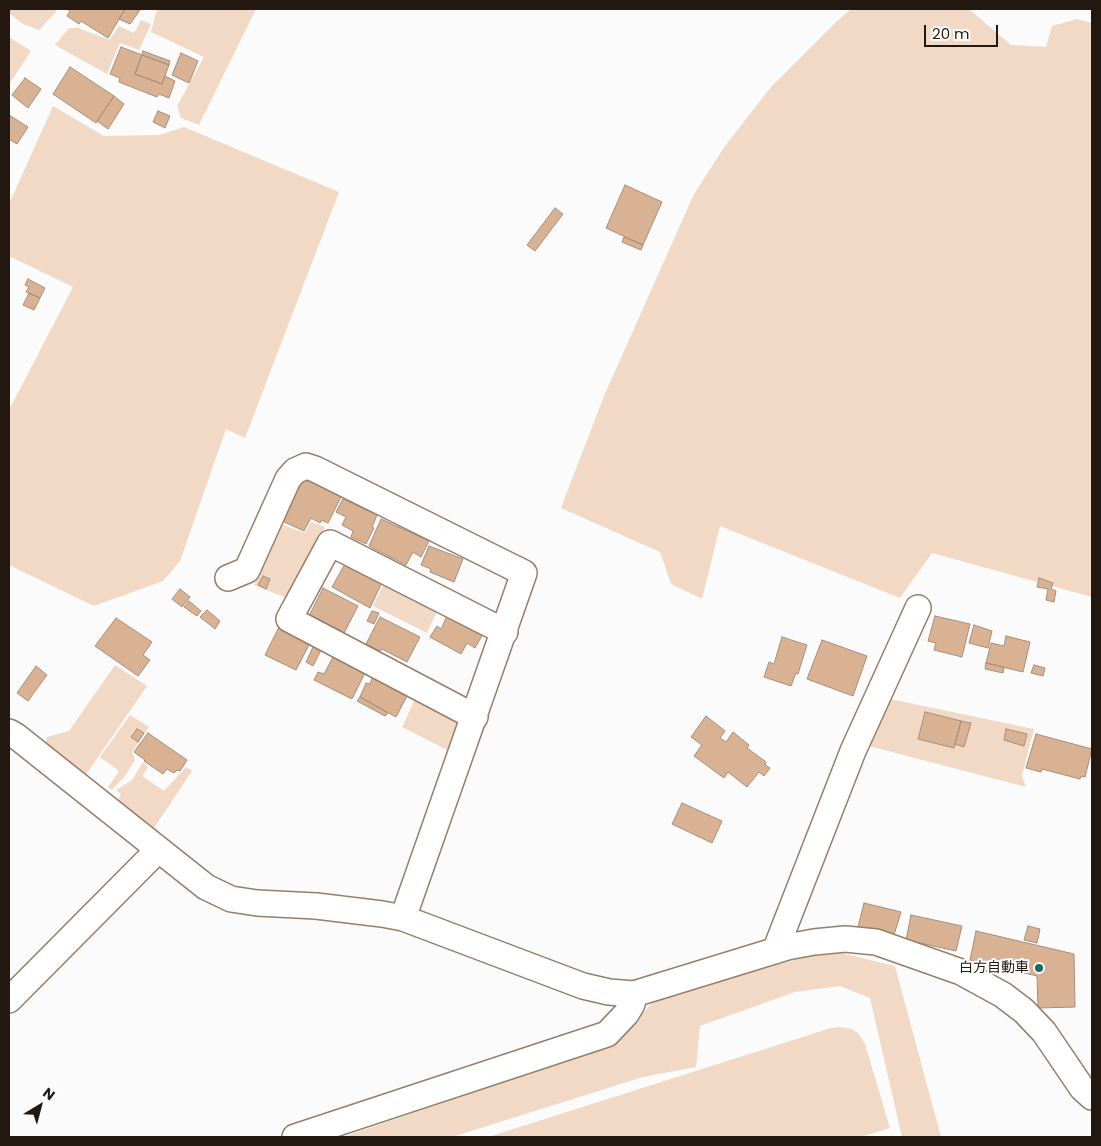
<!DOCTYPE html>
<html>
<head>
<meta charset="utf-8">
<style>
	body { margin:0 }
	#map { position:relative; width:1101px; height:1146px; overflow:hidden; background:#fbfbfb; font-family:Poppins,sans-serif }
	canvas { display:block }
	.frame { position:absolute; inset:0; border:10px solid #221810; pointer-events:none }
	.north { position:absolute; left:15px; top:1081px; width:50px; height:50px; -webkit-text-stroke:4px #fff; paint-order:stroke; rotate:37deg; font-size:14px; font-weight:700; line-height:20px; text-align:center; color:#221810 }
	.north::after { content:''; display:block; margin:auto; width:18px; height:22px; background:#221810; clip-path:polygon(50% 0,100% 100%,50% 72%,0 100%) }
	.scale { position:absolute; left:924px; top:25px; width:74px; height:22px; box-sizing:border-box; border:2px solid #221810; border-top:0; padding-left:6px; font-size:15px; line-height:18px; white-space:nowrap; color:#221810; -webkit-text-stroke:4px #fff; paint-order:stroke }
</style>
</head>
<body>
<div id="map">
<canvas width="1101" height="1146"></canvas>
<div class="frame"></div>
<div class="north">N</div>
<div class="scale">20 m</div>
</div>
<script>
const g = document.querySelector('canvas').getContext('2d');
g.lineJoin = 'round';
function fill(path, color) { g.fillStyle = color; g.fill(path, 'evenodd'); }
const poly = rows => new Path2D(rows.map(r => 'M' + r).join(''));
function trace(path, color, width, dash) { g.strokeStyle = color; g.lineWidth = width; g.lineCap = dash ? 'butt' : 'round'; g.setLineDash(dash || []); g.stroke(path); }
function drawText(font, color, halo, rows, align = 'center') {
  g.font = font + ' Poppins,"Noto Sans JP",sans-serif'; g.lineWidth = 4; g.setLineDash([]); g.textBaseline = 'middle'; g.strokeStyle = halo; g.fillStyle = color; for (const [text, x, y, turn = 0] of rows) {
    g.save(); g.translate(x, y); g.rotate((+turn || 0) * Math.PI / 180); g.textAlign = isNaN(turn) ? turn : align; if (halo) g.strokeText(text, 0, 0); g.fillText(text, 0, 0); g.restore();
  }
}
fill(poly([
	[9,9,57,9,55,13,39,30,23,24,9,13],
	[157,9,256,9,199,125,181,118,177,106,204,57,151,32],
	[851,9,969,9,1011,45,1046,47,1052,26,1077,19,1092,23,1092,597,932,553,900,598,720,526,702,599,671,584,660,552,561,508,604,396,694,194,725,146,771,87,836,22],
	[141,20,151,24,139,50,120,43,107,74,55,45,69,28,78,28,109,40,119,26,134,33],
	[9,37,31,51,9,84],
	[53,106,104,136,159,135,184,127,339,192,245,438,226,429,180,561,163,581,94,606,9,565,9,410,73,287,9,256,9,204],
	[311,522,325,527,289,599,254,585,283,525,305,533],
	[386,579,440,605,427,633,373,606],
	[115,665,147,686,85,776,45,745,47,737,69,731],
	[417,695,456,716,461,725,451,752,402,727],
	[890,699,1034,729,1022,776,1026,787,869,746],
	[130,715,149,727,132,752,135,760,125,776,112,790,108,787,119,771,100,757],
	[143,762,148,767,142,776,164,791,186,767,192,771,154,828,118,800,121,794,116,790,132,780],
	[841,953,895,966,941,1137,902,1137,870,998,840,986,795,992,700,1026,696,1067,643,1077,452,1137,343,1137,615,1044,652,1003,706,984,806,957],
	[840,1027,852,1029,858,1033,865,1044,890,1128,861,1137,488,1137,831,1028]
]), '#f1d9c6');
const building = poly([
	[67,9,125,9,108,38,81,21,79,24,67,16,70,11,67,9],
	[125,9,140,10,130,24,119,19,125,9],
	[121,47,142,55,135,74,162,84,165,76,175,81,169,98,159,94,157,97,119,82,120,78,110,74,121,47],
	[143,51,170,61,169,65,142,55,143,51],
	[181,53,198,61,189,83,172,75,181,53],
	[142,55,169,65,162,84,135,74,142,55],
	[70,67,114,96,96,123,53,94,70,67],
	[25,78,41,89,28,108,12,95,25,78],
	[114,96,124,104,108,129,97,121,114,96],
	[158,111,170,116,165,128,153,122,158,111],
	[9,115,28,127,17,144,9,139,9,115],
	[625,185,662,202,643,245,606,228,625,185],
	[555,208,563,214,535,251,527,245,555,208],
	[624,237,643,245,641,250,622,242,624,237],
	[28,279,45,288,40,298,26,292,29,287,25,285,28,279],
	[29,293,40,298,34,310,23,305,29,293],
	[303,478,341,497,328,523,321,520,320,523,311,518,304,531,282,521,303,478],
	[343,499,377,515,372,527,374,528,366,544,351,537,353,531,342,525,346,517,336,512,343,499],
	[381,519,429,541,421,557,413,552,406,565,369,546,381,519],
	[429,546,463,559,454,582,430,572,431,569,421,565,429,546],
	[346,562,383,580,370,608,332,587,346,562],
	[263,576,270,579,266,589,258,585,263,576],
	[1039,578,1053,583,1051,589,1056,591,1054,602,1046,600,1048,589,1037,587,1039,578],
	[323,588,358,606,343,635,308,618,323,588],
	[180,589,190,597,182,607,172,599,180,589],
	[189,601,201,611,197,616,184,607,189,601],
	[207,610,220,621,215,629,200,617,207,610],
	[372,611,379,613,374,624,367,621,372,611],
	[449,612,484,632,475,648,467,643,461,654,430,637,437,626,441,629,449,612],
	[935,616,970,624,962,657,934,650,936,643,928,641,935,616],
	[380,617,420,637,407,662,382,649,380,651,366,644,380,617],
	[116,618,152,642,143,655,150,660,138,676,95,646,116,618],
	[280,625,311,641,296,670,265,655,280,625],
	[974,625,992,631,988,648,969,643,974,625],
	[1006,636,1030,642,1023,672,986,663,991,643,1004,646,1006,636],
	[782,637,807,645,798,674,796,673,791,686,764,677,769,662,774,664,782,637],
	[822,640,867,656,853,696,807,679,822,640],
	[314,645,322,648,313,666,306,662,314,645],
	[333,657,365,673,352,699,314,680,318,672,324,674,333,657],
	[986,663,1004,667,1003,673,985,669,986,663],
	[1034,665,1045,668,1043,676,1031,673,1034,665],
	[36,666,47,675,28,701,17,693,36,666],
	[373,676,398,688,397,690,407,696,396,717,360,697,366,683,370,684,373,676],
	[360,697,388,713,385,716,357,701,360,697],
	[925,712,961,721,954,748,918,739,925,712],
	[706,716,725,731,720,738,726,742,733,732,749,745,747,748,766,762,765,765,770,768,764,776,759,772,747,787,728,772,724,778,694,756,702,745,691,737,706,716],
	[961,721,971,723,964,747,955,744,961,721],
	[137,729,144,733,138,742,131,737,137,729],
	[1006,729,1027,734,1024,746,1004,740,1006,729],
	[148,733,187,760,180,771,177,770,174,773,167,769,163,774,144,761,145,760,134,752,148,733],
	[1036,734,1092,749,1085,777,1081,776,1080,779,1042,769,1041,772,1026,768,1036,734],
	[682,803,722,821,712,843,672,824,682,803],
	[864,903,901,912,894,935,858,927,864,903],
	[911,915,962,926,956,951,906,940,911,915],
	[1028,926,1040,929,1037,943,1024,940,1028,926],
	[976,931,1074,954,1075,1007,1038,1008,1037,976,970,960,976,931]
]);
fill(building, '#d8b293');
trace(building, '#a88e7a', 1);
const minor = poly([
	[228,578,247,570,288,479,295,471,306,466,315,469,524,573,403,918],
	[475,717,289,619,330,543,505,632],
	[9,732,16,736,206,887,231,899,257,903,316,906,382,914,403,918,583,986,609,992,634,994,787,947,814,942,845,939,876,942,961,972,1003,995,1024,1011,1044,1032,1082,1088,1092,1097],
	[775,951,853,751,918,608],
	[9,1000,158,850],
	[295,1137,607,1034,626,1014,632,1004,634,994]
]);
trace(minor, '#977e69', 28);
trace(minor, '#fff', 25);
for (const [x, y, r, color] of [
	[1039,968,5,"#1b6865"]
]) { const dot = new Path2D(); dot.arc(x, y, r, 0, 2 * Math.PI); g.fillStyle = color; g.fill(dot); trace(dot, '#fff', 2); }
drawText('14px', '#221810', '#fff', [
	["白方自動車",1029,968]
], 'right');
</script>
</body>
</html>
